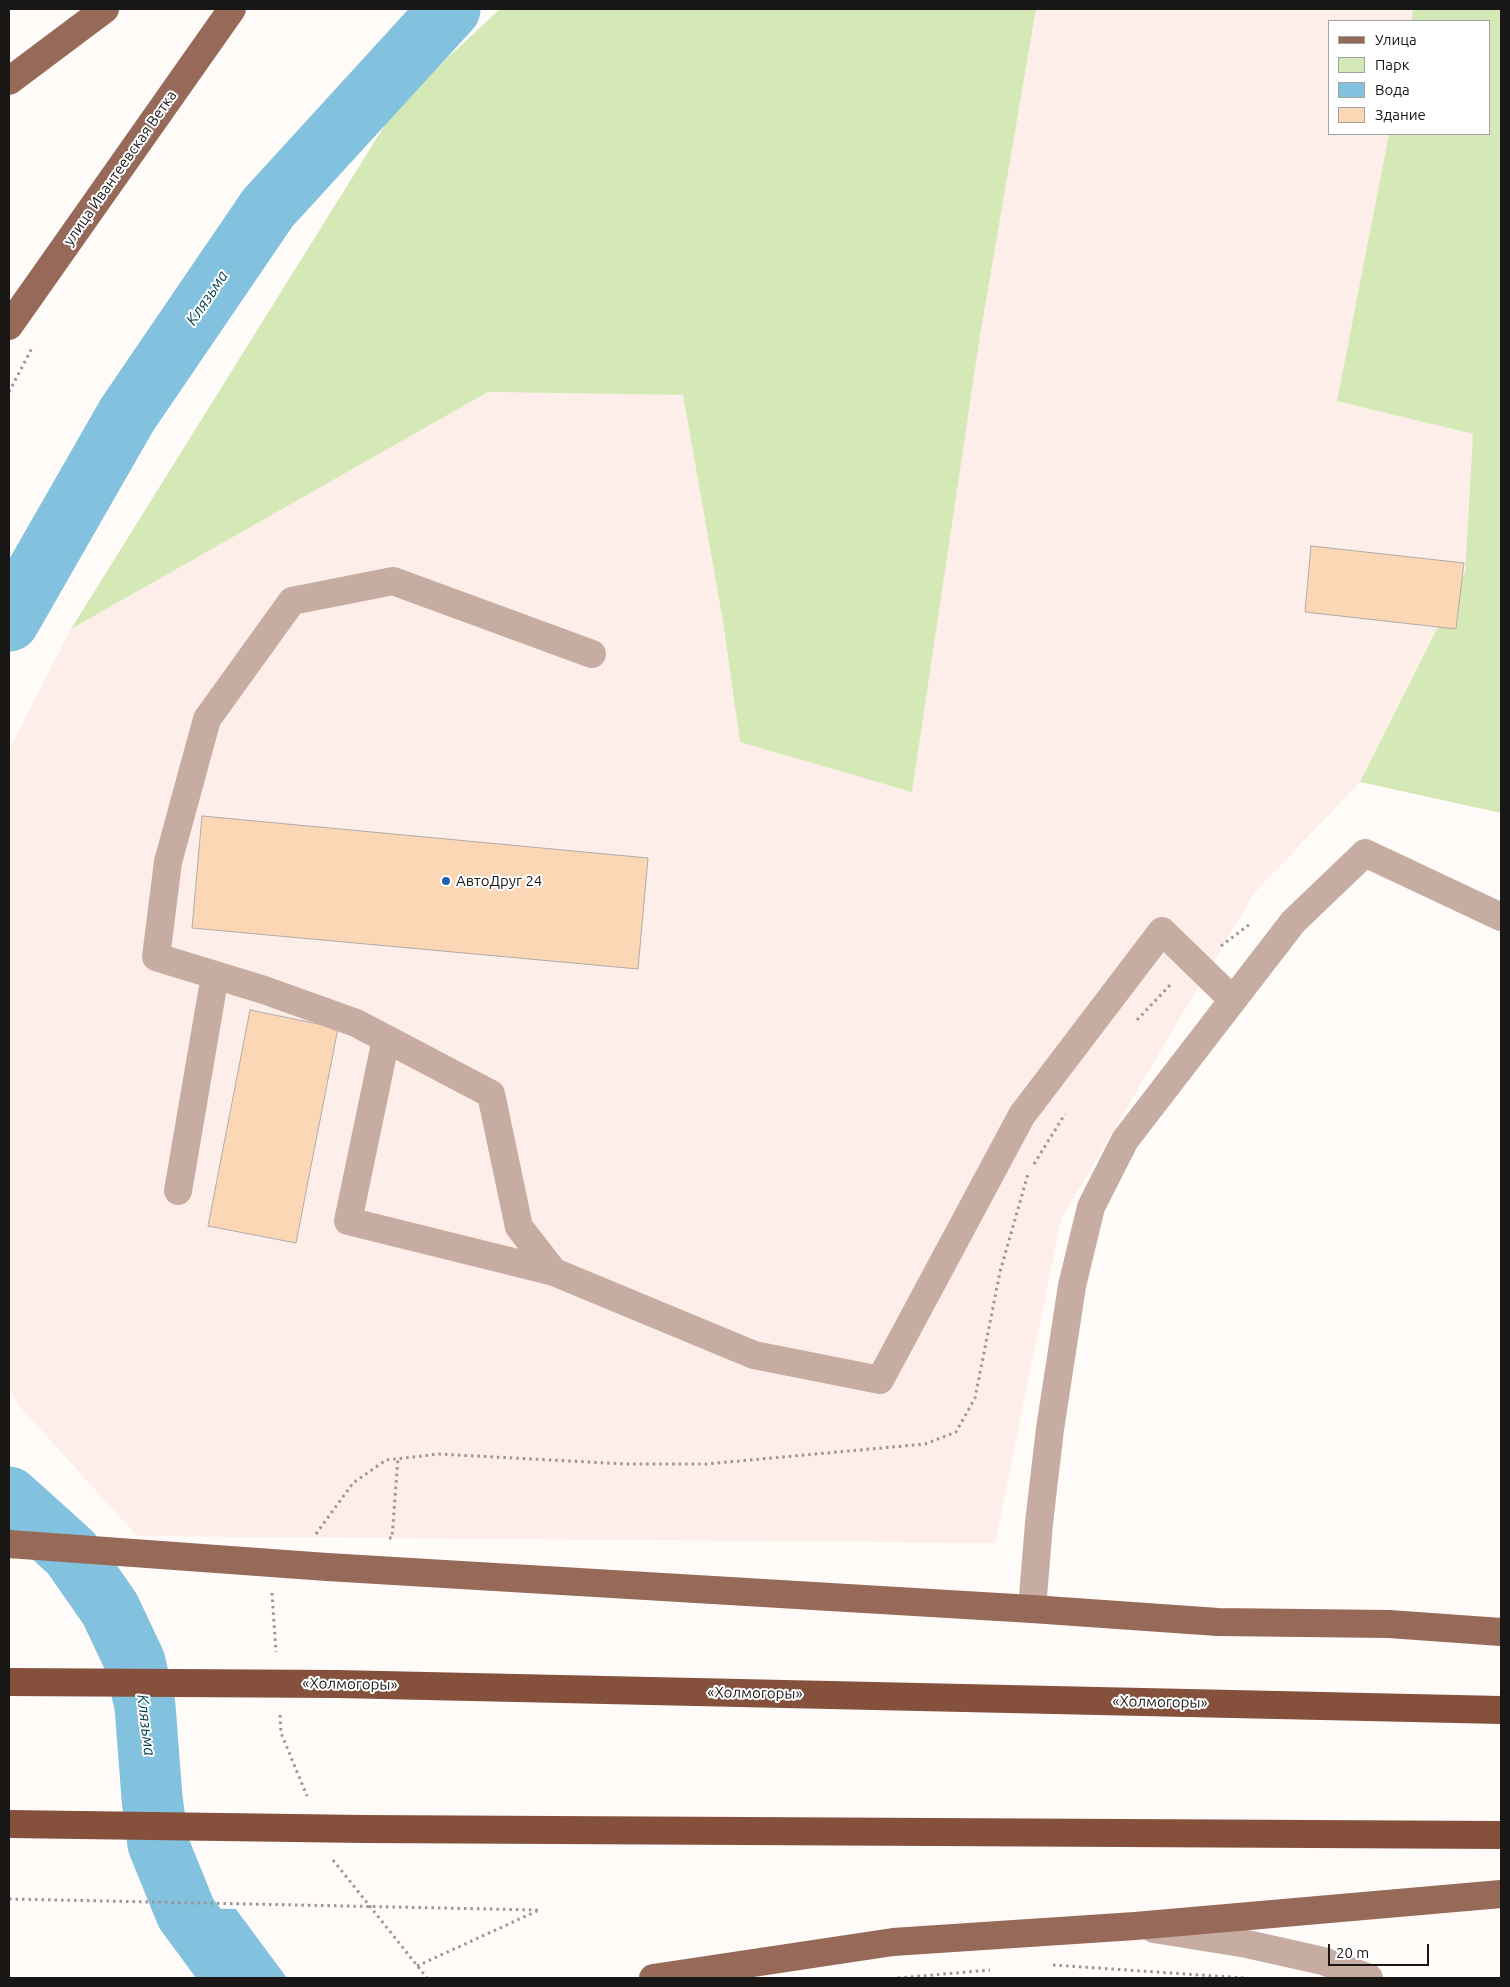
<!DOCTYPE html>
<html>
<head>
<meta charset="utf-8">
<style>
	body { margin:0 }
	#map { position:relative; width:1510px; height:1987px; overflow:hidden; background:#fefbf9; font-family:Ubuntu,sans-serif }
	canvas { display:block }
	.frame { position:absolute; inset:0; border:10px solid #181716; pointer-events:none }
	.legend { position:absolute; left:1328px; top:20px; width:162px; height:115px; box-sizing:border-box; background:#fff; border:1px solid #a3a2a2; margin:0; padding:6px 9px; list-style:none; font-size:15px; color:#181716 }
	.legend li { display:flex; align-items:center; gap:10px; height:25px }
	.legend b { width:25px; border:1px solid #a3a2a2 }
	.scale { position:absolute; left:1328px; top:1944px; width:101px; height:22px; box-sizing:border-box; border:2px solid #181716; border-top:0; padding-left:6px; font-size:15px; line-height:18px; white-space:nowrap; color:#181716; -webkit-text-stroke:4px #fff; paint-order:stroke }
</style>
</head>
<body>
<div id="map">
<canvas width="1510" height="1987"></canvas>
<div class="frame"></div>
<ul class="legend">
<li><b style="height:6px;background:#976958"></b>Улица</li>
<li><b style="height:14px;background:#d5e9b7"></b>Парк</li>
<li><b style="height:14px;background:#82c2de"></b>Вода</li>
<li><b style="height:14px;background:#fcd7b5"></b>Здание</li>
</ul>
<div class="scale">20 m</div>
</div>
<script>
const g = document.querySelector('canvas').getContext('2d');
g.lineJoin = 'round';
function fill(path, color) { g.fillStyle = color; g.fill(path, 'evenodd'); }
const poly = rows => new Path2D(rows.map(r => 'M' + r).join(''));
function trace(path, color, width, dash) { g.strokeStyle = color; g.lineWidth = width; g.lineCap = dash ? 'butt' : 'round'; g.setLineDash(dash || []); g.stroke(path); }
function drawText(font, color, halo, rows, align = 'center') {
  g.font = font + ' Ubuntu,sans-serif'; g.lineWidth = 4; g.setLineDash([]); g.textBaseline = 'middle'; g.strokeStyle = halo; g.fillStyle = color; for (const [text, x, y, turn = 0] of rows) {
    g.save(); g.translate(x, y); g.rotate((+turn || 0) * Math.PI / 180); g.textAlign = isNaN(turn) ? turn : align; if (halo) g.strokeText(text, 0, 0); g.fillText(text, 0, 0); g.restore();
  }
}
fill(poly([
	[1036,9,1413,9,1411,21,1329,21,1329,134,1389,134,1337,401,1473,434,1465,573,1360,782,1254,893,1061,1219,995,1543,137,1536,22,1409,9,1389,9,750,71,629,488,392,683,395,723,622,740,742,979,342]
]), '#fdeee9');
fill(poly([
	[500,9,1036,9,979,342,912,792,740,742,723,622,683,395,488,392,71,629,398,104],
	[1413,9,1501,9,1501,813,1360,782,1465,573,1473,434,1337,401,1389,134,1489,134,1489,21,1411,21]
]), '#d5e9b7');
fill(poly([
	[143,1822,221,1889,287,1978,209,1978,179,1942]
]), '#82c2de');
fill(poly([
	[141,1823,202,1824,223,1888,239,1909,166,1908]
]), '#fefbf9');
trace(poly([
	[9,621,127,415,268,208,450,9],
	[9,1497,71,1553,110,1609,135,1662,145,1706,152,1798,158,1844,186,1913,234,1978]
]), '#82c2de', 61);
const building = poly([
	[1311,546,1464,563,1456,629,1305,612,1311,546],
	[202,816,648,858,638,969,192,928,202,816],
	[250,1010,338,1028,296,1243,208,1226,250,1010]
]);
fill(building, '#fcd7b5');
trace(building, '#afacaa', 1);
trace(poly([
	[9,392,32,348],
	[1221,946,1250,924],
	[1137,1020,1172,983],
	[1034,1164,1065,1114],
	[316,1534,353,1483,386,1460,438,1454,626,1464,706,1464,925,1444,956,1432,975,1398,1000,1272,1028,1174],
	[389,1538,392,1538,398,1458],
	[272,1593,276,1652],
	[280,1715,281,1733,307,1796],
	[333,1860,427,1978],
	[9,1899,538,1910],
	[1053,1965,1245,1978],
	[417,1966,537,1911],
	[898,1978,990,1970]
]), '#999796', 3, [2.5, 4]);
trace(poly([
	[592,654,393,581,292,601,207,719,168,862,156,957,264,990,356,1023,491,1094,519,1227,554,1272,754,1355,880,1380,1022,1115,1162,931,1233,1000],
	[386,1039,348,1221,554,1272],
	[178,1191,215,975],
	[1032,1609,1039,1523,1050,1429,1072,1286,1091,1207,1125,1140,1293,922,1365,853,1501,917],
	[1154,1929,1247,1944,1323,1961,1369,1978]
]), '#c7aca2', 28);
trace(poly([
	[9,81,105,9],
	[9,326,232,9],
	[9,1544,327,1567,1032,1609,1218,1622,1389,1624,1501,1632],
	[653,1978,893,1942,1135,1926,1501,1894]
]), '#976958', 28);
trace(poly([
	[9,1682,337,1684,1501,1710],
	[9,1824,364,1829,1501,1835]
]), '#85513d', 28);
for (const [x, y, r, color] of [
	[446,881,5,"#2161b2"]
]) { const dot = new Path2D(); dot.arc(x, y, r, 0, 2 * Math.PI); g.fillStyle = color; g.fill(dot); trace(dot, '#fff', 2); }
drawText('15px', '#181716', '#fff', [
	["улица Ивантеевская Ветка",120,168,-55],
	["«Холмогоры»",350,1684,1],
	["«Холмогоры»",755,1693,1],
	["«Холмогоры»",1160,1702,1]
]);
drawText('15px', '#181716', '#fff', [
	["АвтоДруг 24",456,881]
], 'left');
drawText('italic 16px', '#023e51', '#fff', [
	["Клязьма",207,298,-56],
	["Клязьма",146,1725,83]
]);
</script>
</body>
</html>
